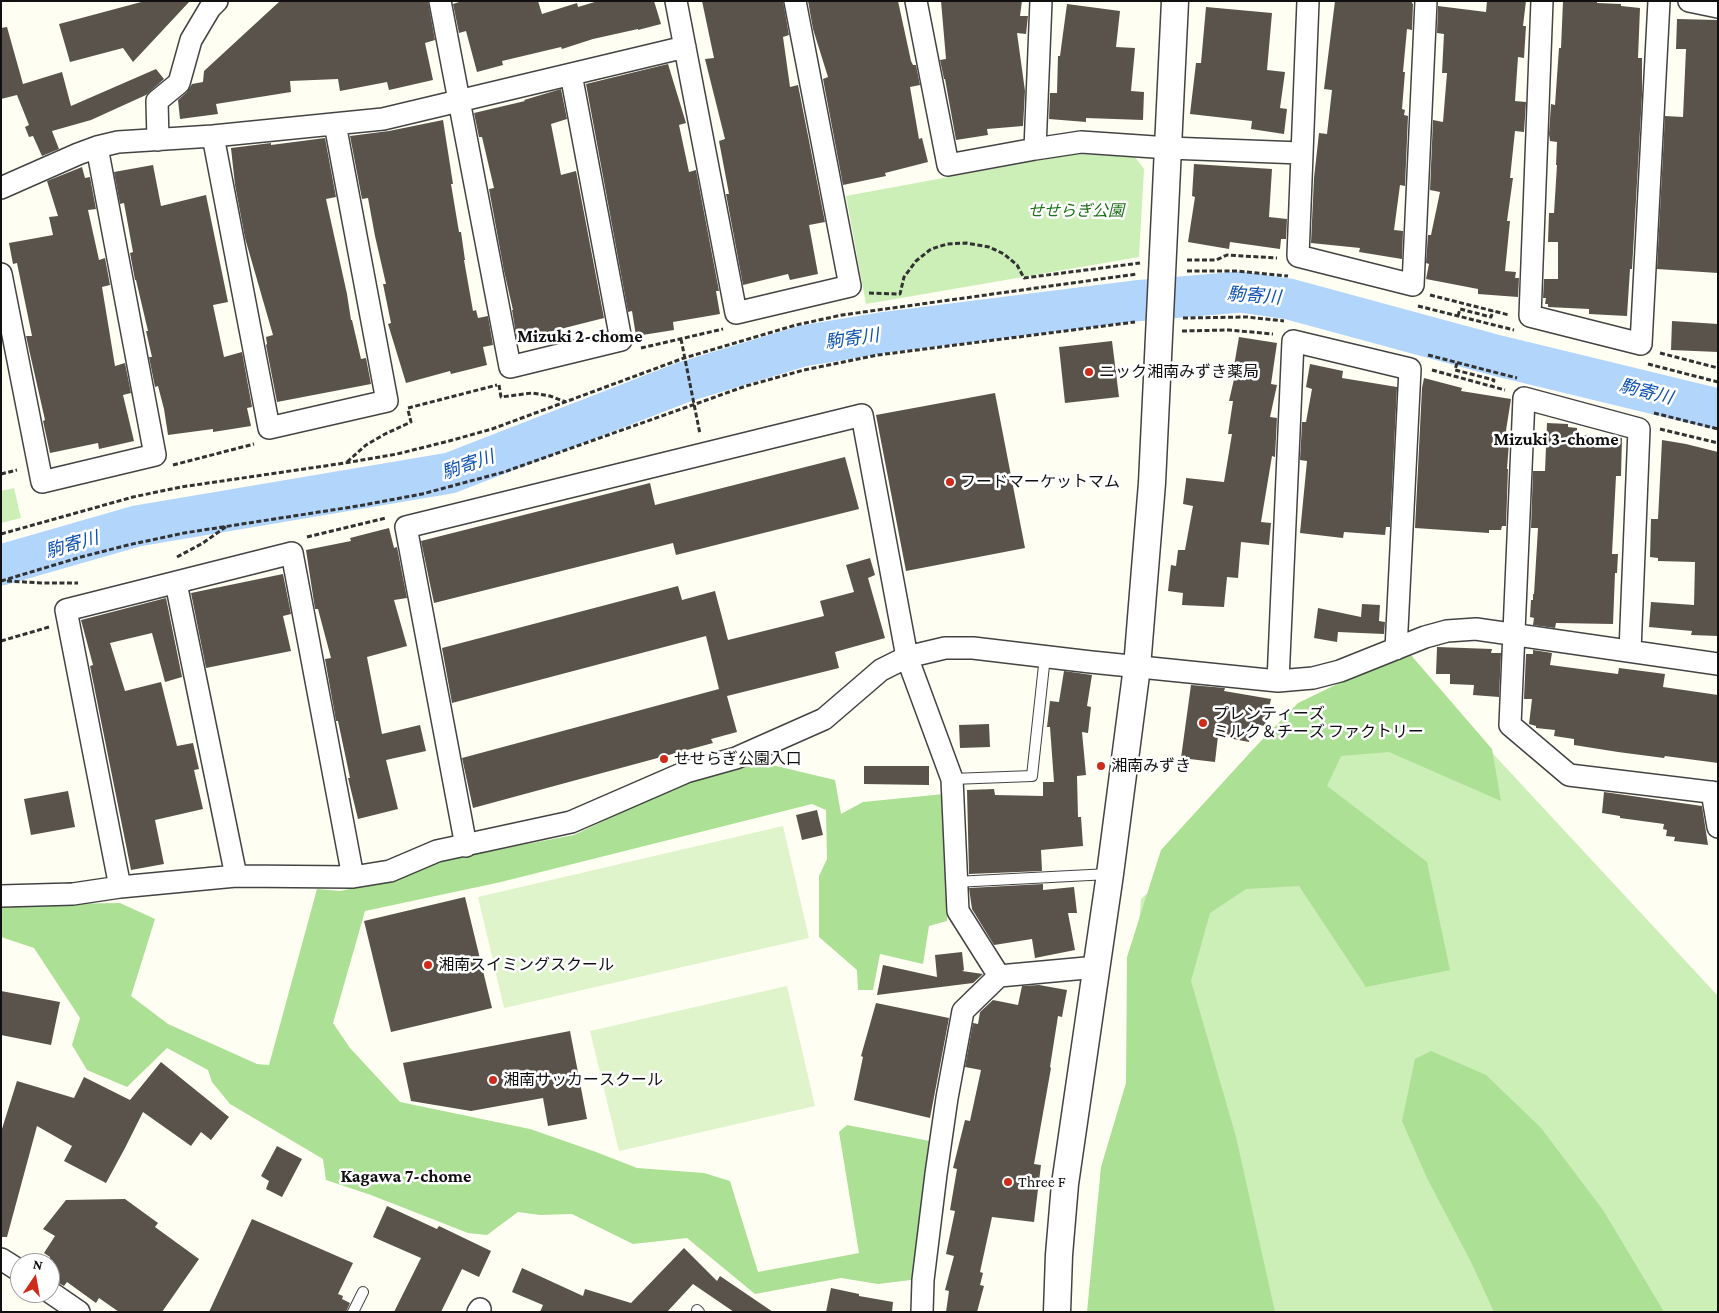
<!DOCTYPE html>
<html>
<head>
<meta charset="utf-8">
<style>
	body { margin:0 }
	#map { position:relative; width:1719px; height:1313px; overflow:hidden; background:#fffef2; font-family:"Crimson Pro",serif }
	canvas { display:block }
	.frame { position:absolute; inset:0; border:2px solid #101010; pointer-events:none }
	.north { position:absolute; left:10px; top:1253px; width:50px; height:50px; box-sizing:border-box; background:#fff; border:1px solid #9f9f9f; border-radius:50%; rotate:12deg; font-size:14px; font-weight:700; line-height:20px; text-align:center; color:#101010 }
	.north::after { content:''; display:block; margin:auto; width:18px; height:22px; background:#ce2b1a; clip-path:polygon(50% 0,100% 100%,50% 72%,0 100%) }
</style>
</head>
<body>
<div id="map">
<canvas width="1719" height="1313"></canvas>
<div class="frame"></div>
<div class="north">N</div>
</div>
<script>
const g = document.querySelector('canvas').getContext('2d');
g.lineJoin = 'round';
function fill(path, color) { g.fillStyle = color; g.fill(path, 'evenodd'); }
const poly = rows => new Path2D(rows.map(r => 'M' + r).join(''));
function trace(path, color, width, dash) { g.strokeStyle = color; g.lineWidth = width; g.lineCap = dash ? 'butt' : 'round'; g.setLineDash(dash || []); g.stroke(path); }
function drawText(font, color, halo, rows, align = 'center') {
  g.font = font + ' "Crimson Pro","Noto Sans JP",serif'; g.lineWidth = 5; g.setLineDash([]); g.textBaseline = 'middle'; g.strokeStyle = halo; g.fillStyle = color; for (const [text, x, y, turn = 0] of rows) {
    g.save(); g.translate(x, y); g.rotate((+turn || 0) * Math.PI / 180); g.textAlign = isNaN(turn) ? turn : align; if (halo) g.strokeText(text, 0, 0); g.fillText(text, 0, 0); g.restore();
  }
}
fill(poly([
	[1073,154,1135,157,1144,169,1139,257,866,304,846,196],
	[14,488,21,518,1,523,1,491],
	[1404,658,1718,996,1718,1312,1108,1312,1141,899]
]), '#cceeb7');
fill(poly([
	[1410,654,1492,749,1501,801,1389,752,1341,756,1327,786,1427,862,1450,970,1366,987,1299,886,1246,889,1210,913,1191,981,1236,1137,1275,1312,1087,1312,1101,1167,1126,1083,1127,957,1161,850,1258,744,1298,703,1356,675],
	[751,760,835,780,841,814,863,802,944,794,947,921,929,926,923,964,880,954,873,990,858,990,857,970,819,937,819,876,827,859,826,810,812,804,501,882,365,911,333,1023,350,1048,400,1102,530,1129,596,1152,637,1168,704,1173,730,1181,758,1272,859,1253,839,1132,847,1125,935,1142,911,1280,878,1284,841,1278,755,1294,687,1238,633,1244,572,1214,540,1215,518,1212,487,1235,468,1233,371,1195,326,1180,323,1159,230,1104,212,1082,208,1070,167,1048,127,1087,87,1070,72,1045,80,1018,34,948,1,937,1,908,55,904,120,903,155,919,131,996,168,1024,257,1064,269,1065,317,889,340,891,397,879,443,860,574,835,698,776],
	[1431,1051,1486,1075,1541,1128,1603,1210,1664,1312,1494,1312,1472,1264,1427,1178,1402,1121,1415,1059]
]), '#ace095');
fill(poly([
	[783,826,809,938,504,1008,478,897],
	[787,986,815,1106,619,1151,590,1031]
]), '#dff4ca');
trace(poly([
	[1,565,137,526,450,473,684,382,803,346,887,332,1134,301,1240,292,1289,299,1499,356,1718,409]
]), '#b2d5fc', 41);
fill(poly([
	[145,1,190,1,133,62,123,48,70,62,59,24],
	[280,1,428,1,435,40,425,43,433,80,389,90,387,82,340,91,338,79,290,81,291,92,216,104,218,114,180,119,178,100,187,92,192,84,203,82,204,71],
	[462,1,538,1,542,14,577,3,578,7,598,1,654,1,661,24,638,30,638,29,593,39,562,49,561,47,502,61,503,65,477,72,466,31,459,33,453,4],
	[702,1,783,1,789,35,783,37,790,87,798,85,825,222,809,225,818,274,790,280,788,274,743,285,726,194,729,194,719,141,725,139,705,59,714,58],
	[808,1,898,1,911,61,913,65,916,65,920,85,910,87,919,139,922,138,928,162,885,173,886,176,843,185,823,79,828,77,813,29],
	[941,1,1022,1,1020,16,1028,16,1026,34,1017,33,1025,91,1023,126,987,129,988,135,956,140,945,79,944,79,940,60,946,59],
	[1335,1,1412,1,1412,3,1413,4,1412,30,1407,29,1403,72,1405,72,1402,109,1405,110,1404,115,1408,116,1405,186,1400,185,1394,230,1403,231,1402,259,1359,252,1360,248,1311,243,1314,178,1319,133,1327,134,1332,90,1324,89],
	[1487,1,1526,1,1523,26,1526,26,1524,58,1518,57,1515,101,1526,102,1524,132,1515,131,1510,178,1513,178,1507,221,1510,221,1505,271,1516,272,1515,278,1519,278,1518,297,1478,294,1478,289,1426,279,1429,264,1426,263,1428,235,1431,235,1440,192,1430,190,1433,120,1443,122,1447,73,1442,73,1444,34,1437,33,1438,6,1486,12],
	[1563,1,1597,1,1597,3,1621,4,1621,6,1640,8,1638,58,1642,58,1642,95,1632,269,1630,269,1627,316,1589,314,1589,309,1548,307,1548,304,1545,304,1546,298,1543,298,1544,279,1558,279,1558,242,1548,242,1549,213,1554,213,1557,165,1556,165,1557,142,1550,141,1549,134,1551,104,1555,105,1559,48,1561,48],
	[1067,4,1120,11,1116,47,1135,48,1131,91,1144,92,1143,120,1086,118,1086,122,1049,119,1050,93,1057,93,1058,56,1060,56],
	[1206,7,1272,13,1267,70,1285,72,1280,108,1287,109,1284,134,1251,129,1252,121,1190,114,1196,63,1201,63],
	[1677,19,1718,20,1718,273,1657,269,1665,116,1683,117,1686,49,1676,49],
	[7,27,23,84,62,72,71,106,156,69,164,79,146,95,91,120,52,131,59,149,42,156,33,136,29,137,25,127,29,125,17,95,1,99,1,28],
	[668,64,686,123,679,125,689,172,696,170,719,291,716,291,720,314,673,322,674,330,636,336,632,311,628,312,586,84],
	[561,89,567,119,551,124,561,175,576,171,604,318,517,340,512,310,513,310,504,271,489,189,494,188,482,137,479,137,474,113,525,101,524,100],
	[443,120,453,184,451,184,459,232,461,232,465,260,464,260,473,311,476,310,478,318,488,316,493,345,483,347,487,365,451,374,450,371,406,383,388,324,391,323,383,284,386,284,375,236,368,198,362,199,350,136,389,131],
	[325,138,336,197,326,199,347,294,351,320,352,320,361,359,366,358,371,384,277,402,266,345,267,344,266,337,273,335,245,238,235,185,231,148,271,143,271,145],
	[1194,164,1272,169,1269,217,1287,219,1286,239,1281,239,1280,249,1230,242,1229,249,1188,242,1195,197,1192,196],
	[153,165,161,206,206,195,228,302,213,305,224,357,242,352,252,407,247,408,251,426,213,432,213,429,168,435,164,409,158,386,155,387,149,357,152,357,146,331,148,331,136,280,135,280,130,253,133,252,124,203,120,204,114,172],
	[82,167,85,178,90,177,96,209,88,210,99,260,105,258,110,285,102,287,115,366,125,363,131,393,123,395,134,441,99,449,98,443,50,453,43,421,45,420,26,336,32,336,17,263,13,264,9,243,53,235,49,217,58,216,47,181],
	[1672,321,1718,324,1718,352,1671,350],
	[1239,337,1277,343,1271,384,1277,385,1270,417,1277,418,1275,457,1272,456,1261,522,1271,523,1269,545,1241,542,1238,578,1227,577,1224,607,1182,605,1183,593,1168,591,1171,565,1176,566,1178,550,1185,550,1193,506,1183,504,1186,480,1186,478,1224,482,1232,434,1228,434,1233,401,1229,401,1237,366,1234,366],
	[1112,341,1119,397,1065,403,1059,347],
	[1310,364,1343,371,1342,378,1397,387,1390,527,1386,527,1385,535,1344,532,1343,538,1300,533,1307,461,1300,460,1302,422,1306,422,1312,389,1306,387],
	[1424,378,1462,388,1461,391,1511,399,1504,443,1509,443,1507,469,1508,469,1506,526,1502,526,1501,530,1489,530,1489,533,1415,528,1422,388],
	[995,393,1025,548,906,571,876,415],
	[1547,423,1568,424,1568,427,1577,428,1577,435,1622,438,1621,476,1616,476,1612,554,1618,554,1617,573,1615,573,1613,624,1556,623,1555,628,1533,625,1534,618,1530,617,1531,600,1533,600,1533,594,1534,594,1538,528,1531,528,1533,471,1545,471],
	[1662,440,1686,444,1718,452,1718,636,1691,635,1692,631,1649,627,1651,602,1694,605,1695,562,1658,561,1658,558,1650,557,1651,519,1658,519],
	[845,457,859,509,676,555,673,543,434,603,421,541,650,483,655,505],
	[389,528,394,548,397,547,407,598,394,600,407,646,367,657,382,734,420,725,426,751,386,760,398,809,358,819,348,778,350,778,338,721,336,721,325,659,331,658,318,609,315,609,306,550,351,541,350,538],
	[870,558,875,575,868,578,885,638,835,652,839,668,727,696,737,732,711,739,713,743,473,808,462,758,719,689,706,636,452,703,442,648,678,586,682,600,715,591,728,640,824,616,820,601,854,592,846,565],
	[283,574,291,614,283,616,291,651,206,668,191,593],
	[166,598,182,677,165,682,152,633,110,643,125,691,161,682,177,746,193,743,199,769,194,770,203,809,155,820,164,864,131,870,90,666,93,665,81,620],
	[1362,604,1380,605,1379,621,1385,622,1384,634,1338,632,1337,642,1314,638,1318,608,1361,617],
	[1437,647,1492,649,1491,653,1501,653,1499,697,1473,695,1474,685,1450,684,1450,674,1436,674],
	[1533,650,1552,653,1550,665,1618,674,1619,668,1665,674,1663,687,1718,695,1718,763,1665,756,1664,758,1618,752,1574,745,1574,739,1554,736,1555,730,1536,728,1536,726,1529,724,1532,699,1524,699,1526,654,1533,654],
	[1064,671,1092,675,1087,706,1091,707,1088,733,1082,732,1086,775,1077,776,1078,817,1081,817,1083,846,1041,850,1042,871,969,874,967,790,994,789,995,795,1043,796,1043,782,1054,782,1050,727,1047,727,1050,701,1059,702],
	[1191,685,1225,688,1224,691,1271,699,1265,726,1252,724,1249,742,1218,736,1215,762,1181,758],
	[989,724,990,747,960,748,959,725],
	[864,766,929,766,929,785,864,784],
	[68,791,75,827,31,835,24,799],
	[1604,792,1702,806,1708,845,1674,841,1675,837,1666,836,1667,830,1663,829,1664,824,1620,818,1620,816,1602,813],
	[817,810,823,835,802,840,796,815],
	[1043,884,1043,890,1074,887,1077,913,1068,913,1075,950,1035,958,1032,939,994,945,972,909,969,888],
	[465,897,492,1008,391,1032,364,921],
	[962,952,964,970,962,971,983,974,973,983,877,995,883,965,937,977,935,955],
	[1039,985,1067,990,1062,1017,1058,1016,1050,1067,1051,1068,1034,1164,1041,1165,1034,1222,992,1217,980,1272,983,1273,980,1285,984,1286,977,1312,946,1312,949,1291,945,1290,954,1256,946,1254,955,1211,950,1210,957,1169,953,1168,965,1120,970,1121,981,1070,965,1067,973,1023,978,1024,980,1012,993,1000,1018,1005,1022,986],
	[1,991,60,1002,51,1045,1,1035],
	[876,1003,949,1018,930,1118,854,1100,863,1057,861,1056],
	[570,1031,587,1119,548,1126,543,1098,471,1111,411,1101,403,1063],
	[161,1062,229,1117,211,1140,201,1132,191,1146,143,1112,125,1148,106,1183,64,1161,72,1146,37,1126,7,1237,1,1237,1,1132,17,1081,74,1098,84,1077,130,1100],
	[277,1146,302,1159,282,1197,266,1189,269,1181,261,1176],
	[125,1199,158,1223,155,1227,199,1259,162,1312,119,1312,99,1298,96,1303,67,1282,64,1286,50,1278,50,1257,44,1253,55,1236,43,1229,66,1200],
	[387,1206,437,1229,439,1226,491,1251,479,1277,462,1269,441,1312,394,1312,421,1258,373,1237],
	[252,1219,353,1263,338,1294,343,1296,342,1299,350,1303,346,1312,209,1312],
	[684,1248,717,1281,720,1276,773,1312,734,1312,693,1284,667,1312,540,1312,543,1305,512,1292,522,1268,583,1296,585,1289,631,1303],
	[831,1288,859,1294,859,1296,893,1302,892,1312,826,1312]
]), '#59534b');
const service = poly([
	[952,779,1032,776,1045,656],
	[955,882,1109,874],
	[697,1310,699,1312],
	[353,1312,363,1292]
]);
const minor = poly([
	[440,1,510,367,621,340,571,74],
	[676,1,736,313,850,286,795,1],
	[916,1,948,165,1035,149,1081,142,1169,148,1301,153],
	[1308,1,1298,256,1413,285,1426,1],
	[1542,1,1530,316,1641,344,1659,1],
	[1689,1,1718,7],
	[213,136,269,428,387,401,335,124],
	[158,140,157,101,179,83,191,40,210,8,217,1],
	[1035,149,1041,1],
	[1,188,78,154,97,147,118,142,213,136,383,119,685,47],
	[1,274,42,482,155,455,97,147],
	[176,583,236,876],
	[1630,651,1639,429,1524,398,1510,725,1569,775,1718,793],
	[1278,681,1293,341,1410,369,1396,649],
	[1712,792,1718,827],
	[466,846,406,527,862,415,907,657,952,779,958,911,999,976],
	[120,887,66,610,292,553,353,877],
	[1,896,73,894,120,887,236,876,353,877,390,871,437,851,571,822,686,772,736,758,824,719,881,670,907,657,945,648,973,648,1091,662,1278,681,1313,678,1340,671,1425,637,1447,631,1476,629,1718,664],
	[1,1259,20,1271],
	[50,1292,79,1312],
	[478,1312,480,1309],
	[922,1312,923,1280,936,1174,947,1098,963,1011,999,976,1097,967]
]);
const tertiary = poly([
	[1057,1312,1059,1255,1065,1184,1110,874,1137,667,1152,483,1175,1]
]);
trace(service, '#434343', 12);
trace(minor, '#434343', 24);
trace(tertiary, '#434343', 29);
trace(poly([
	[1187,260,1216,260,1227,255,1277,258],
	[1187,271,1237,271,1288,276],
	[869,293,900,294,904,277,916,261,931,249,947,244,966,243,989,247,1004,254,1017,265,1024,278,1140,263],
	[1430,295,1509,315],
	[1418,306,1514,330],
	[1458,316,1460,309,1491,317,1493,311],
	[1183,318,1247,317,1284,321],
	[1182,331,1229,330,1273,334],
	[681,339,700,434],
	[641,348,723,329],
	[1660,353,1718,368],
	[1428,355,1517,378],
	[1457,363,1455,370,1494,380,1492,386],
	[1648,364,1718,382],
	[1432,370,1505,390],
	[499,385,501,397,532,393,550,396,566,402],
	[408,408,497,385],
	[1654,413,1718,429],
	[1660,429,1718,443],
	[347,462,366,445,385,434,411,422,408,410],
	[173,465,254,444],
	[1,474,17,470],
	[1,534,133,497,181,487,345,463,397,454,449,441,492,429,684,358,796,325,842,315,1137,274],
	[307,537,386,518],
	[177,557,203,543,227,526],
	[1,581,81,557,128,545,184,533,358,506,422,494,504,472,746,386,804,370,878,355,1135,322],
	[7,581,42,583,78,583],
	[1,641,49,627]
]), '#323232', 3, [5, 2.5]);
trace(service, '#fff', 10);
trace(minor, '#fff', 21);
trace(tertiary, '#fff', 26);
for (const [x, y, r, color] of [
	[1089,372,5,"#ce2b1a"],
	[950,482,5,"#ce2b1a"],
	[1203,723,5,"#ce2b1a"],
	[664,759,5,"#ce2b1a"],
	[1101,766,5,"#ce2b1a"],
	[428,965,5,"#ce2b1a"],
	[493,1080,5,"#ce2b1a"],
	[1008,1182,5,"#ce2b1a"]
]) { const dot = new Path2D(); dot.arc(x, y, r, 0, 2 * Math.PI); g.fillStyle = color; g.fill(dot); trace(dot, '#fff', 2); }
drawText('italic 16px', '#1e6f19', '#fff', [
	["せせらぎ公園",1076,211]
]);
drawText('16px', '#101010', '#fff', [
	["ニック湘南みずき薬局",1099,372],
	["フードマーケットマム",960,482],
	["プレンティーズ",1213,714],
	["ミルク＆チーズ ファクトリー",1213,732],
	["せせらぎ公園入口",674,759],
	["湘南みずき",1111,766],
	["湘南スイミングスクール",438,965],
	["湘南サッカースクール",503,1080],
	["Three F",1018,1182]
], 'left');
drawText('italic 18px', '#0c50ae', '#fff', [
	["駒寄川",1254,296,4],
	["駒寄川",852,339,-8],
	["駒寄川",1646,392,14],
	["駒寄川",468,465,-19],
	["駒寄川",72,545,-16]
]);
drawText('bold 18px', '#101010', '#fff', [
	["Mizuki 2-chome",580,336],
	["Mizuki 3-chome",1556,439],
	["Kagawa 7-chome",406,1176]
]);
</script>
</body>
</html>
